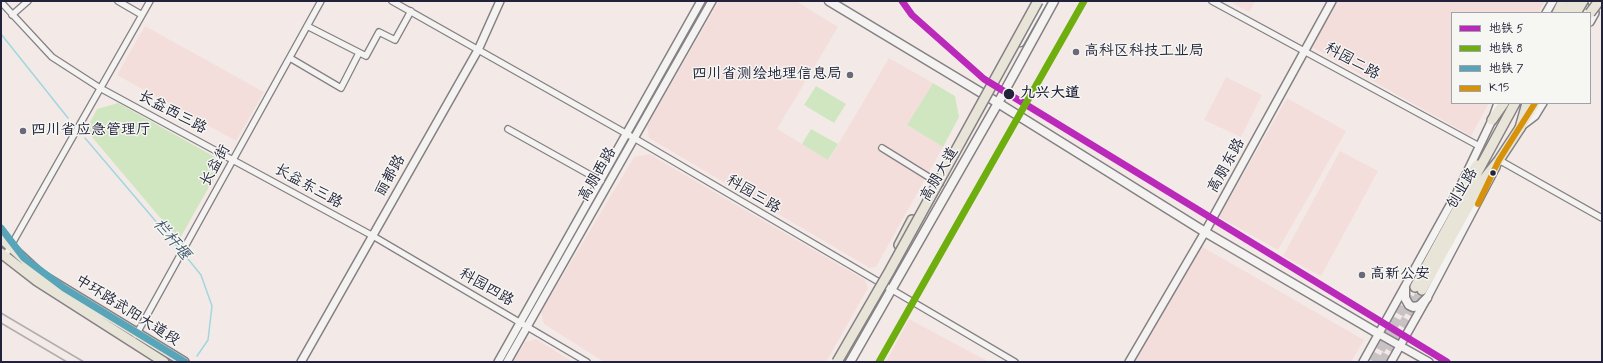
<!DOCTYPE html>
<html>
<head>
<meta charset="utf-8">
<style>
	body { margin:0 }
	#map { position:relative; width:1603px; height:363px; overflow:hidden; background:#f3eae7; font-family:Mynerve,"LXGW WenKai TC",sans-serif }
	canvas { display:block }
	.frame { position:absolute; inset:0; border:2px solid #22223b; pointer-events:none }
	.legend { position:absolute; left:1451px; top:12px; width:140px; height:92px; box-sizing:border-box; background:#f6f6f2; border:1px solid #a1a1a9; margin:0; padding:5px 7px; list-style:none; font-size:12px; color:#22223b }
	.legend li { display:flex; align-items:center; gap:8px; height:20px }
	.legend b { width:20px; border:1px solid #a1a1a9 }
</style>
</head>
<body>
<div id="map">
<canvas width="1603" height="363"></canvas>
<div class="frame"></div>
<ul class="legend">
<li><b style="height:5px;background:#bb29bb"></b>地铁 5</li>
<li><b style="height:5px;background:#6eae0f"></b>地铁 8</li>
<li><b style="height:5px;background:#58a5b9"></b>地铁 7</li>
<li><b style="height:5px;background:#d79209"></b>K15</li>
</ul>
</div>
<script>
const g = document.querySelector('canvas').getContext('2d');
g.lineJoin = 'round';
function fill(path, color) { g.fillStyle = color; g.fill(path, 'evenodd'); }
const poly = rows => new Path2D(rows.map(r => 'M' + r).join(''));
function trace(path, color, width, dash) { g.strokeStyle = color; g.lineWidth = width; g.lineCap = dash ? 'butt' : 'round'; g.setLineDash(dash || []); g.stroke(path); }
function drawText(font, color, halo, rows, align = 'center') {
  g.font = font + ' Mynerve,"LXGW WenKai TC",sans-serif'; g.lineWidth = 3; g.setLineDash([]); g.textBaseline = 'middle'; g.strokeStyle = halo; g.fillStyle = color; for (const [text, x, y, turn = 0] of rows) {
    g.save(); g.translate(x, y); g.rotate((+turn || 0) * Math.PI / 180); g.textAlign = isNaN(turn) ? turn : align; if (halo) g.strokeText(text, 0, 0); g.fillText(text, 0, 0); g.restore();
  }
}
fill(poly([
	[719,1,796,1,838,27,777,129,829,160,889,58,933,83,907,125,943,147,876,267,870,268,649,138,647,126],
	[1229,1,1255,1,1249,12],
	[1337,1,1545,1,1538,13,1452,13,1452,103,1489,103,1471,136,1312,47],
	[145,26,264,92,236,141,117,75],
	[1226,77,1262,95,1241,137,1204,120],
	[1287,98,1346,131,1278,250,1219,217],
	[1340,151,1378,171,1321,276,1283,256],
	[649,154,865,280,868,288,826,362,604,362,544,324,541,312,634,157],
	[1201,246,1364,340,1351,362,1133,362],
	[909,319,989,362,886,362],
	[536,339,573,362,513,362,525,342]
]), '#f3dedb');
fill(poly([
	[933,83,955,96,959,117,943,147,907,125],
	[816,86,846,104,834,123,804,105],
	[118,103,215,157,218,171,179,240,86,130,97,109],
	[811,129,838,144,828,160,802,144]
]), '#d0e6c0');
trace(poly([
	[1,34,68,118],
	[85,138,181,251],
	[184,254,201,275,212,306,208,340,197,356]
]), '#a1d6df', 1.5);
trace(poly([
	[1374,362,1415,287],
	[1382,362,1422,290]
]), '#c9c2c5', 9, [9, 4.5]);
const minor = poly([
	[118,1,142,15],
	[392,1,634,138,1015,362],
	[1212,1,1479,146],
	[1,2,52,57,100,88,373,236,587,362],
	[12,15,28,1],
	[307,26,366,56,379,32,395,40,411,11],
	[290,58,341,88,359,53],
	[508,129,601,181],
	[882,148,940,184],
	[1499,160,1602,218],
	[5,256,150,1],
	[136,335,321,1]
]);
const tertiary = poly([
	[1546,13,1553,1],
	[1590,22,1595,13,1592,1],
	[1523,125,1535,116,1543,103],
	[1379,334,1429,362],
	[301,362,478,50,500,1],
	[498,362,701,1],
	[507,362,712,1],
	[1129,362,1205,232,1332,1],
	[1363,362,1459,189,1492,120,1498,103],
	[1391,362,1427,298,1496,167]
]);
const secondary = poly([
	[829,1,990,98,1205,232,1379,334],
	[1020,42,1043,1],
	[1405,288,1405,298,1409,305,1413,307,1419,306,1427,298],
	[850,362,998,103,1054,1]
]);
const primary = poly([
	[1566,13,1573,1],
	[1576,13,1583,1],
	[1459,189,1477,165],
	[1,238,40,274,184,362],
	[1,253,37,281,164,362],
	[1415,287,1515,103],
	[1422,290,1483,180,1499,160,1520,128,1527,103]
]);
const trunk = poly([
	[1557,13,1563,1],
	[1492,120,1504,103],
	[1520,128,1535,103],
	[899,245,912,220]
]);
trace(minor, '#848084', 8);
trace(tertiary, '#848084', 10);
trace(secondary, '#848084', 11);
trace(primary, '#848084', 12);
trace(trunk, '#848084', 12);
trace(minor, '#f5f3f1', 5.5);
trace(tertiary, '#f5f3f1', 7);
trace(secondary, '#f5f3f1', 8);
trace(primary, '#e8e4d8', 9);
trace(trunk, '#e8e4d8', 9);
trace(poly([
	[1,313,84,362],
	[1,323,67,362]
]), '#b0aeb0', 1.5);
const trunkBridge = poly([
	[1590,13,1599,1],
	[837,362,889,272,1038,1]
]);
trace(trunkBridge, '#848084', 12, []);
trace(trunkBridge, '#e8e4d8', 9);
trace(poly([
	[1478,204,1499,160,1535,103]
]), '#d79209', 6);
trace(poly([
	[902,1,912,15,984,79,1447,362]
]), '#bb29bb', 7);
trace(poly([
	[879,362,1084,1]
]), '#6eae0f', 7);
trace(poly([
	[1,228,24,258,64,288,185,362]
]), '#58a5b9', 7);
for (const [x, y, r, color] of [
	[1076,52,4,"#6b6877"],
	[850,75,4,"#6b6877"],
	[1009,94,6,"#22223b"],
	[23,131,4,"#6b6877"],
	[1493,173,3.5,"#22223b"],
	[1362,275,4,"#6b6877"]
]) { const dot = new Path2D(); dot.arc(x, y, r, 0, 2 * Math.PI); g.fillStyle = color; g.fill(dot); trace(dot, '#f6f6f2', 1.5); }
drawText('15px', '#22223b', '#f6f6f2', [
	["高科区科技工业局",1084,52],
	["四川省测绘地理信息局",842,75,"right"],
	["四川省应急管理厅",31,131],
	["高新公安",1370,275]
], 'left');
drawText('15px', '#22223b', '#f6f6f2', [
	["科园二路",1352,62,29],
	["长益西三路",172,113,28],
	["长益街",216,166,-61],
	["高朋东路",1227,166,-61],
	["高朋西路",598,175,-60],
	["高朋大道",940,175,-60],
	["丽都路",391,176,-61],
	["长益东三路",308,187,29],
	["创业路",1463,189,-59],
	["科园三路",753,195,31],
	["科园四路",486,288,30],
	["中环路武阳大道段",127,311,32]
]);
drawText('bold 15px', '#22223b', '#f6f6f2', [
	["九兴大道",1020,94]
], 'left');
drawText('italic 16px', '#3e556b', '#f6f6f2', [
	["栏杆堰",171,240,50]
]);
</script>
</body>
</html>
